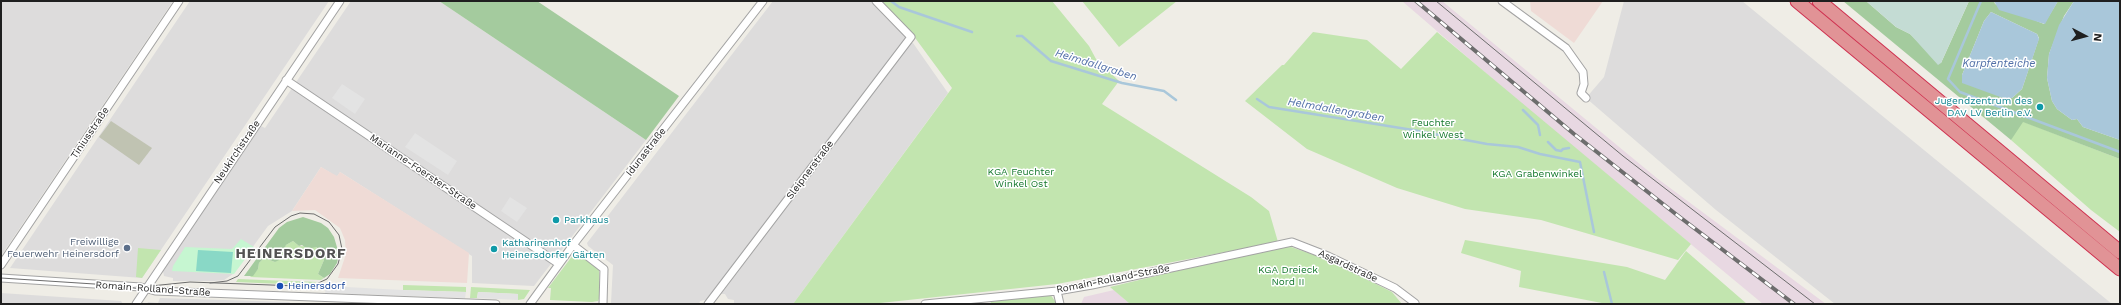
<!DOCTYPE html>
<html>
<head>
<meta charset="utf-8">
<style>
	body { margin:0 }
	#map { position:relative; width:2121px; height:305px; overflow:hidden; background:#efede6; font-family:"Work Sans",sans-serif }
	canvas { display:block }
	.frame { position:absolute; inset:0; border:2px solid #1f1f1f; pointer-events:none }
	.north { position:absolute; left:2065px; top:16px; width:40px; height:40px; -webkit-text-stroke:3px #fff; paint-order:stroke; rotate:96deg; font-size:11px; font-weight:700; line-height:16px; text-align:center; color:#1f1f1f }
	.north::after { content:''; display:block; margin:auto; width:14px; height:18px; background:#1f1f1f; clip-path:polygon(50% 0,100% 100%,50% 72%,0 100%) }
</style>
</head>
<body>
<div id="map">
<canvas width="2121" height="305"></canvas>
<div class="frame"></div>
<div class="north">N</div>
</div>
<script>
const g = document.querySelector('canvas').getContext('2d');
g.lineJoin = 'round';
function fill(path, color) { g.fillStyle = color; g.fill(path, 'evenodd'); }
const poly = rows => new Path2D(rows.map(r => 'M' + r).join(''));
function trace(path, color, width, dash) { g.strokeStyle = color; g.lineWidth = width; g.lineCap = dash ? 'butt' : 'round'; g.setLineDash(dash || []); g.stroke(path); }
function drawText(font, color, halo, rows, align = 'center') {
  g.font = font + ' "Work Sans",sans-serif'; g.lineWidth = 3; g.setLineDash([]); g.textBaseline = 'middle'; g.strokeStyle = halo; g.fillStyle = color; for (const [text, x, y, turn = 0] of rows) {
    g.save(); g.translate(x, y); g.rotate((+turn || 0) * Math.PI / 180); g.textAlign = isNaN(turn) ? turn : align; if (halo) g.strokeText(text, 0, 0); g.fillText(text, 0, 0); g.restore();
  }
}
fill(poly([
	[1,1,173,1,1,256],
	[190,1,329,1,142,278,10,268],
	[351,1,439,1,646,140,534,286,472,283,472,256,340,172,337,177,321,167,292,211,268,226,233,274,224,280,214,281,173,281,173,278,164,276,163,271,261,126,265,128],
	[773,1,872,1,906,35,906,39,709,299,700,301,699,304,611,303,613,265,588,246,587,243],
	[1624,1,1742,1,2112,304,1835,304,1716,210,1586,98,1604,77],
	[910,43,913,43,948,93,793,304,734,304,734,300,728,299,725,294,721,294],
	[1,293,121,301,123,304,1,304],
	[160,298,289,302,292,304,147,304,148,302,158,303]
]), '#dddcdc');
fill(poly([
	[1530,1,1603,1,1574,43,1531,11],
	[321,167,337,176,340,172,469,253,467,283,338,278,346,254,345,240,340,228,315,210,292,211]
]), '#efdbd6');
fill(poly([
	[1402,1,1442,1,1658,179,1826,304,1763,304,1523,105],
	[1114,290,1130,304,1081,304,1084,297]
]), '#e8d8e2');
fill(poly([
	[111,121,152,148,139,165,99,137]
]), '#c0c3b2');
fill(poly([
	[880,1,1052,1,1089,46,1096,59,1119,81,1102,104,1251,197,1269,211,1278,242,1057,284,871,304,793,304,952,88,913,35],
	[1082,1,1177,1,1119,47],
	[1313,32,1367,40,1401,69,1437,32,1691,244,1678,260,1541,220,1465,209,1397,188,1307,149,1245,101,1282,65,1284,65],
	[2014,118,2120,159,2120,232,2091,210,2011,140],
	[1465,240,1627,267,1665,280,1686,251,1747,304,1607,304,1519,287,1521,271,1461,253],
	[293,241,299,246,316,247,319,249,324,260,318,274,324,278,321,280,250,277,258,269,259,263,264,258,275,262,286,245],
	[1291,247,1326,259,1392,292,1402,304,1130,304,1110,287,1273,248],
	[138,248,161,250,142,278,136,277],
	[573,255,581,256,599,269,600,297,598,301,592,302,550,300,551,288,548,288],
	[238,279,263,280,318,282,304,285,236,282],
	[403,285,466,287,466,292,403,290],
	[471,287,530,290,524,299,518,300,518,294,478,292,477,298,470,298],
	[1050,294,1057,304,990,304,991,302]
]), '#c2e5af');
fill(poly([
	[439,1,537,1,679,96,646,140],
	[1843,1,1866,1,1896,27,1910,34,1941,63,1969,1,1994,1,1995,4,2044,24,2058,1,2074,1,2064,16,2049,54,2047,78,2052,101,2057,109,2072,120,2077,119,2083,127,2120,140,2120,159,2023,122,2011,140],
	[1991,12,2037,34,2039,38,2022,89,2012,98,1962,75,1984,21],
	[303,217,321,223,328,228,334,237,339,254,337,263,330,274,324,278,318,274,324,260,319,249,316,247,307,249,302,245,299,246,293,241,286,245,279,260,275,262,264,258,259,263,258,269,253,276,244,276,279,228,287,222]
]), '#a4cb9e');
fill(poly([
	[1866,1,1969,1,1941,63,1938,65,1910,34,1896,27]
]), '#c4dcd4');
fill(poly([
	[241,239,254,247,234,274,172,271,173,266,185,247,232,249]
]), '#c6f6d1');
fill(poly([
	[198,250,233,252,231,273,196,271]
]), '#89d8c6');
fill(poly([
	[342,84,365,99,355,114,332,98],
	[415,133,457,161,448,175,405,147],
	[510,197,527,208,517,222,501,211],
	[326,286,403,290,466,292,465,298,325,293],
	[478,292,518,294,518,300,477,298]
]), '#e3e3e3');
fill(poly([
	[1994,1,2058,1,2045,24,1999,10],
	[2074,1,2120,1,2120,140,2083,127,2077,119,2072,120,2057,109,2052,101,2047,78,2049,54,2059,25],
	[1991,12,2037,34,2039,39,2022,89,2012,98,2003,98,1962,83,1962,75,1984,21]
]), '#a9c7da');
trace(poly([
	[891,1,899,7,972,32],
	[1981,1,1948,79,1960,92,2120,152],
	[1017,36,1022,36,1051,61,1122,83,1164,91,1176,100],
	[1257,99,1269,107,1413,130,1487,144,1518,147,1540,154,1580,162,1594,232],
	[1523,110,1538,125,1540,135],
	[1548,142,1556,150,1561,151,1563,149,1569,148],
	[1604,272,1612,304]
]), '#a9c7da', 2.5);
const street = poly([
	[1502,1,1566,48,1583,72,1584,84,1581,93,1586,98],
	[286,80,559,264],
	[573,245,604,269,603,304],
	[1,265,179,1],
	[1,278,141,287,155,291,496,304],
	[1057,291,1060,304],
	[136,304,340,1],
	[530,304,573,245,763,1],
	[708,304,911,37,876,1],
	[925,304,1057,291,1092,285,1292,242,1328,256,1395,288,1415,303]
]);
const highway = poly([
	[1797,1,2120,269],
	[1819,1,2120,252]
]);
trace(street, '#a3a3a3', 9);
trace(highway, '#cf3150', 15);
trace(street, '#fff', 7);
trace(highway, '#e19396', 13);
trace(poly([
	[1436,1,1623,156,1815,304],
	[1,278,141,287,190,282,298,286,314,285,327,279,338,264,342,249,339,235,329,222,314,214,300,213,291,216,275,227,238,276,227,281,210,283]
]), '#6d6d6d', 1);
const rail = poly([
	[1416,1,1574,134,1677,215,1794,304]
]);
trace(rail, '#6d6d6d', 4);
trace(rail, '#fff', 2.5, [8]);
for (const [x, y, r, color] of [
	[2040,107,4,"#0f9aa8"],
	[556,220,4,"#0f9aa8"],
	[127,248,4,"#5c6f8a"],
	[494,249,4,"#0f9aa8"],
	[280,286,4,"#1a4fb4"]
]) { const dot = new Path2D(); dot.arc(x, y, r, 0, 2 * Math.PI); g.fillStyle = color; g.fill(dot); trace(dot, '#fff', 1.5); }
drawText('10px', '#0d838f', '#fff', [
	["Jugendzentrum des",2032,101,"right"],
	["DAV LV Berlin e.V.",2032,113,"right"],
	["Parkhaus",564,220],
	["Katharinenhof",502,243],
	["Heinersdorfer Gärten",502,255]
], 'left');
drawText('10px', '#13772b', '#fff', [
	["Feuchter",1433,123],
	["Winkel West",1433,135],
	["KGA Feuchter",1021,172],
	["Winkel Ost",1021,184],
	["KGA Grabenwinkel",1537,174],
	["KGA Dreieck",1288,270],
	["Nord II",1288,282]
]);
drawText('10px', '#1f1f1f', '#fff', [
	["Tiniusstraße",90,133,-56],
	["Neukirchstraße",237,152,-56],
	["Idunastraße",646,152,-52],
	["Sleipnerstraße",810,170,-53],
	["Marianne-Foerster-Straße",423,172,34],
	["Asgardstraße",1348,266,25],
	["Romain-Rolland-Straße",1113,279,-11],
	["Romain-Rolland-Straße",153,289,4]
]);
drawText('10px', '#4e5e75', '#fff', [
	["Freiwillige",119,242],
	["Feuerwehr Heinersdorf",119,254]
], 'right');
drawText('10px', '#164399', '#fff', [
	["Heinersdorf",288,286]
], 'left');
drawText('italic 11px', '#5270a8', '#fff', [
	["Karpfenteiche",1999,64],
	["Heimdallgraben",1096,65,17],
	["Helmdallengraben",1336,110,10]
]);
g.letterSpacing = '1px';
drawText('bold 14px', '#525252', '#fff', [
	["HEINERSDORF",291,254]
]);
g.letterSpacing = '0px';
</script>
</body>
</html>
